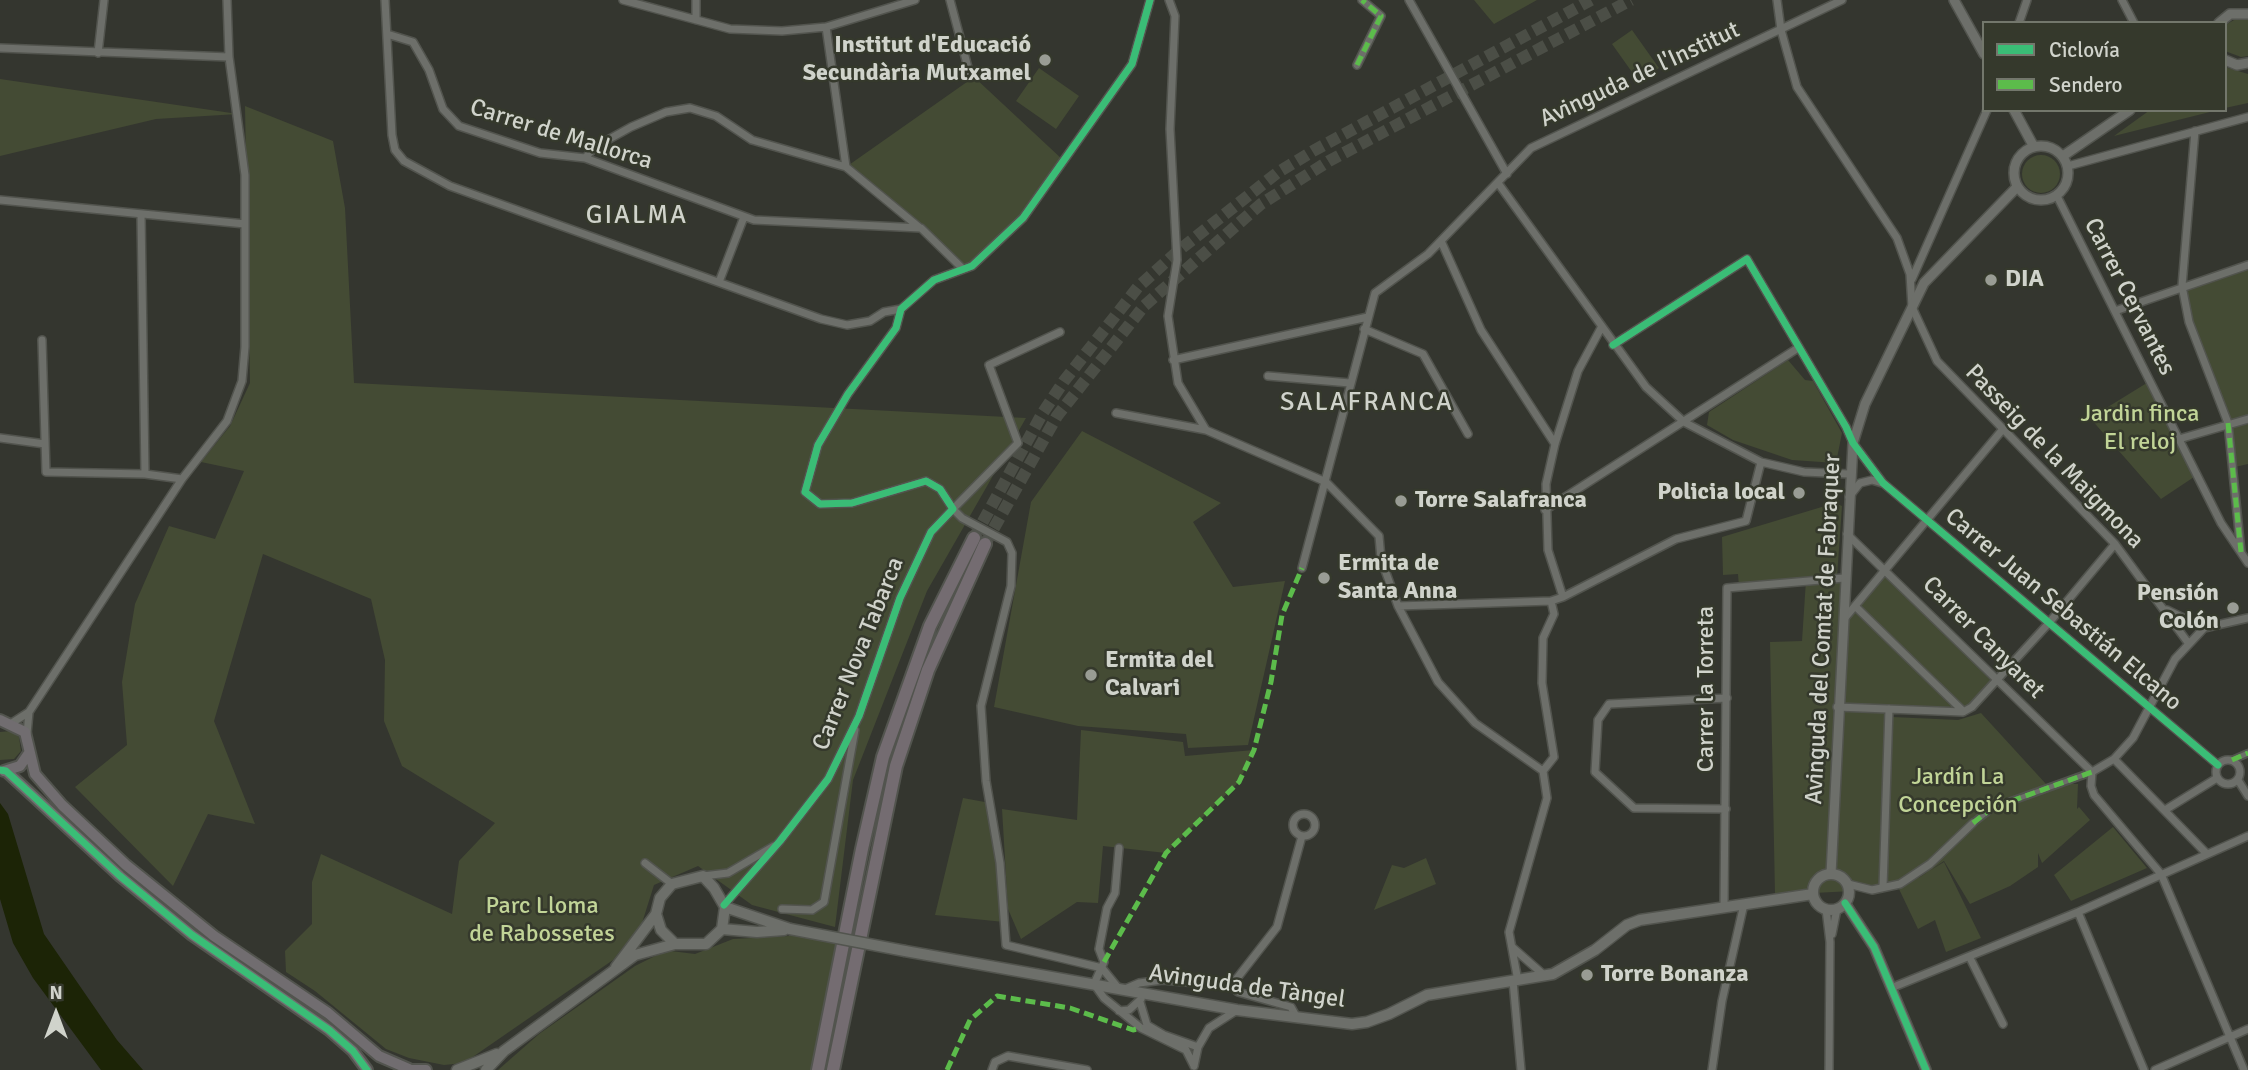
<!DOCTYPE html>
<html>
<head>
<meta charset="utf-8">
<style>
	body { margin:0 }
	#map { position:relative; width:2248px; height:1070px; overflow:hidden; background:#34362f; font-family:Signika,sans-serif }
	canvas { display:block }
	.legend { position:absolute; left:1982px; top:21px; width:245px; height:91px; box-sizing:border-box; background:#35392c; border:2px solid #73776c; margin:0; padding:9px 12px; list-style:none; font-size:21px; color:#d0d3cb }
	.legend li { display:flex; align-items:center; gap:14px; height:35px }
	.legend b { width:35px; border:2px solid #73776c }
	.north { position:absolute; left:21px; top:979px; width:70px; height:70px; -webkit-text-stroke:5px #35392c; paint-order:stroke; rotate:0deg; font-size:19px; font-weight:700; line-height:28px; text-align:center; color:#d0d3cb }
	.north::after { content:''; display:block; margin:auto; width:24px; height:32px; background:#d0d3cb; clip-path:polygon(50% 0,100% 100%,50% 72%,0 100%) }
</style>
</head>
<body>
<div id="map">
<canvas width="2248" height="1070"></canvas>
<ul class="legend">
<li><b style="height:9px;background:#3abd76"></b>Ciclovía</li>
<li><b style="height:9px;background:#5cbc4b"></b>Sendero</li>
</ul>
<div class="north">N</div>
</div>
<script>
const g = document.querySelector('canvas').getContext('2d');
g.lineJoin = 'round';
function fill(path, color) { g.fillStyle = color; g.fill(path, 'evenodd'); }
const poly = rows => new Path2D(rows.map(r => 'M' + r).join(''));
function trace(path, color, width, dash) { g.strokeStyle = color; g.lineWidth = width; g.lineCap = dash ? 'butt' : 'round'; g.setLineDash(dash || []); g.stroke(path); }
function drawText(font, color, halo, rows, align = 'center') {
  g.font = font + ' Signika,sans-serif'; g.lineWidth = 5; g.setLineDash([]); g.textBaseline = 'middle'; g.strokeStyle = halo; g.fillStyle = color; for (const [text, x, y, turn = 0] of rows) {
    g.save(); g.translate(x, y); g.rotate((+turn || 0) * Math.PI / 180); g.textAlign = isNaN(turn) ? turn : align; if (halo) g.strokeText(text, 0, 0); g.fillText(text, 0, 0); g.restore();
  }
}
fill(poly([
	[1474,0,1537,0,1494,24],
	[2236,19,2248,20,2248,56,2241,57,2225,51,2225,25],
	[1632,30,1659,68,1639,82,1612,44],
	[2225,67,2248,74,2248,103,2225,108],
	[1039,68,1079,96,1056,129,1016,101],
	[974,77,1063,160,1023,218,972,266,962,268,846,167],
	[0,79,238,114,156,119,0,156],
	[245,106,333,141,345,208,354,383,1026,418,927,591,853,780,835,927,752,905,698,866,654,885,642,923,613,960,464,1063,444,1065,409,1058,386,1049,315,991,286,972,285,951,312,924,312,882,321,854,452,914,459,861,495,823,402,766,384,721,385,660,371,599,263,554,214,721,255,824,208,814,173,886,75,787,127,745,122,682,135,604,169,526,215,539,244,471,201,462,230,426,250,383],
	[2150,110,2218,110,2114,136],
	'2022 174a19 19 0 1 1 38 0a19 19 0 1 1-38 0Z',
	[2248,265,2248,419,2228,423,2189,322,2182,286],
	[1788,360,1805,380,1813,381,1842,433,1836,463,1792,460,1733,440,1707,425,1709,412],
	[2150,381,2197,475,2161,499,2090,418],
	[2248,424,2248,464,2235,467,2231,427],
	[1082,431,1221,503,1193,522,1233,587,1285,581,1248,745,1188,748,1186,734,1078,726,994,707,1031,502],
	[1835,503,1842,506,1837,577,1844,578,1842,620,1887,569,1997,680,1963,712,1889,709,1892,717,1958,720,1981,713,2046,784,2078,784,2077,809,2079,807,2090,820,2042,863,2038,853,2038,867,2010,886,1970,904,1944,861,1920,877,1891,889,1884,874,1883,887,1872,890,1775,895,1770,642,1802,641,1806,580,1739,587,1738,574,1723,575,1722,537],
	[1081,730,1183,742,1185,756,1254,750,1239,782,1166,853,1103,846,1098,903,1077,902,1021,939,1008,909,1002,809,1077,820],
	[11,731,19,737,21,751,14,759,0,760,0,732],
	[963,798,990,803,1004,922,935,915],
	[2113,827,2147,868,2071,901,2054,875],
	[1426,858,1436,884,1374,910,1392,865,1404,868],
	[1944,862,1981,938,1946,952,1935,920,1918,929,1899,889],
	[796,933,837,943,812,1070,498,1070,539,1034,635,966,659,954,671,951,695,954,733,939,789,936]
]), '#444b34');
fill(poly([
	[0,803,8,814,44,934,117,1040,143,1070,101,1070,33,978,13,943,0,899]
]), '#1c2406');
trace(poly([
	[974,538,1042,414,1064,381,1138,287,1178,251,1277,173,1313,151,1591,0],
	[985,544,1057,416,1144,306,1261,204,1329,161,1631,0]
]), '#4b4e46', 12, [12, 6]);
const pedestrian = poly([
	[2232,760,2248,753],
	[1973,823,1992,808,2092,772]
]);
const minor = poly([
	[385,0,392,135,395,150,404,161,450,186,821,319,847,325,870,321,884,312,901,309],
	[623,0,730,29,782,31,826,27,915,0],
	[950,0,970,75],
	[1169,0,1175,16,1170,129,1177,260,1168,316,1178,383,1206,430],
	[1409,0,1507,174],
	[1777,0,1781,30,1797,87,1897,238,1910,274,1912,307,1937,361,2115,544,2189,644],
	[2122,0,2134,23],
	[696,20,696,0],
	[2019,23,2027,0],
	[826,27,846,167],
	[387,34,413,42,429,70,443,109,459,126,540,153,585,158,754,220,921,228,962,268],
	[0,48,229,57],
	[98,53,104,0],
	[1357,65,1381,16,1362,0],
	[2195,131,2182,286,2189,322,2228,423,2241,552],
	[585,158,595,147,631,127,666,112,690,108,716,116,752,140,846,167,920,228],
	[2068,166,2248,117],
	[1498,183,1646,387,1684,422,1761,462,1804,472,1849,474],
	[2057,196,2221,523,2248,563],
	[0,200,245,224],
	[141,214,145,474],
	[1441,241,1481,330,1555,444],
	[1912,279,1987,110],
	[719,282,744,217],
	[2115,311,2248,265],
	[1364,329,1423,354,1468,434],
	[1060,332,989,365,1018,443,953,509,962,518,1007,542,1012,553,1011,586,981,706,986,781,1000,863,1006,945,1102,968],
	[42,340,46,472,145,474,182,479],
	[1613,345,1747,259,1846,427,1853,443,1883,483,2218,765],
	[1173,360,1368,317],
	[1268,376,1350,383],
	[1116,413,1206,430,1326,482,1379,536,1381,559,1398,606,1438,682,1475,723,1543,771,1547,798,1509,932,1518,981],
	[0,438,45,444],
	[2179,439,2248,419],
	[1849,497,1860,483,1872,480,1882,483],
	[1545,510,1798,348],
	[1847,534,2092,772],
	[1302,568,1375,293,1428,254,1531,148,1842,0],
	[1563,597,1548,550,1546,484,1555,444,1578,371,1601,328],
	[1398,606,1551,601,1563,597,1676,539,1746,521,1761,462],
	[1856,607,1963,711],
	[2167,610,2204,628],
	[1844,619,2003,429],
	[1837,707,1963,712,1972,707,2048,624,2115,544],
	[29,712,182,479,227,421,242,381,245,347,245,175,229,57,227,0],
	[12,723,29,712,27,734],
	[2114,759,2207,854],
	'2216 772a12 12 0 1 1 24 0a12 12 0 1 1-24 0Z',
	[1543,771,1554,757,1542,683,1543,638,1554,614,1551,601],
	[2092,772,2091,786,2094,795,2161,874,2244,1070],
	[2092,772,2114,759,2133,738,2175,659,2204,628,2248,618],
	[2238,780,2248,796],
	[1726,809,1634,808,1595,772,1598,720,1609,704,1727,698],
	[2165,810,2217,778],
	'1293 825a11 11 0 1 1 22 0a11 11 0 1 1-22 0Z',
	[1119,848,1115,893,1107,908,1099,949,1104,962,1094,984,1104,998,1141,1028,1186,1050,1194,1066],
	[645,863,672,884],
	[703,876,728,873,774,846],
	[1848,884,1872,890,1900,884,1930,864,1973,823],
	[1883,887,1889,709],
	[724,905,780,841,828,779,859,716,900,598,931,532,953,509,940,489,926,481,852,503,820,504,805,492,818,445,848,394,896,328,901,309,934,280,972,266,1023,218,1132,64,1150,0],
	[1724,907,1727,588,1844,578],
	[782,909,812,910,824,902,855,730],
	[1826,909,1830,942,1829,1070],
	[2078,912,2144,1070],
	[1832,934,1837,909],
	[1512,947,1545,976],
	[1970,958,2003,1024],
	[1102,968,1119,989],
	[1513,981,1521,1070],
	[1231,986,1277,927,1302,836],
	[1891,988,2078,912,2248,836],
	[1125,989,1139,983,1163,980,1231,986,1238,992,1291,1007,1297,1018],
	[1140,1002,1147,1025,1164,1035,1198,1047],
	[1119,1011,1129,1010,1141,999],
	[1194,1066,1198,1047,1209,1028,1237,1010],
	[992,1070,995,1062,1008,1056,1087,1070],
	[1712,1070,1722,1001,1744,904],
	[2155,1070,2248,1029]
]);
const tertiary = poly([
	[1954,0,1984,54],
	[2219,23,2230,14,2248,14],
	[2225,60,2237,65,2248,63],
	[2014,110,2034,147],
	'2014 173a27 27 0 1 1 54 0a27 27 0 1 1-54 0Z',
	[2063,156,2130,110],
	[1831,874,1853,443,1865,404,1924,283,2017,187],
	[1845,903,1874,947,1926,1070]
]);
const secondary = poly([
	'1813 892a18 18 0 1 1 36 0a18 18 0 1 1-36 0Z',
	[725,907,790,929],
	[656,914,661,930,675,944],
	[722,929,757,932,784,930],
	[905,951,1237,1010,1352,1024,1367,1022,1389,1014,1427,995,1553,974,1595,950,1627,925,1640,920,1813,894],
	[457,1070,497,1054],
	[486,1070,504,1051,635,955,675,944,706,944,722,929,725,907,714,888,703,876,672,884,660,898,656,914,616,967]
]);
const primary = poly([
	[0,720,25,732,35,774,62,805,126,865,214,936,328,1013,379,1056,409,1069],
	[4,771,20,766,29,753],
	[6,771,120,876,192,935,329,1030,353,1051,367,1070],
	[406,1070,426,1070]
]);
const motorway = poly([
	[818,1070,862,849,883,757,930,626,974,538],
	[833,1070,896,766,928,670,985,544]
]);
trace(pedestrian, '#52544e', 9);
trace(minor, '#52544e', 10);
trace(tertiary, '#52544e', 12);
trace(secondary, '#52544e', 13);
trace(primary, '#52544e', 14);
trace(motorway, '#52544e', 16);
trace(pedestrian, '#6d6f6a', 5);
trace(minor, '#6d6f6a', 7);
trace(tertiary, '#6d6f6a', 9);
trace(secondary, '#6d6f6a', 10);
trace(primary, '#716d70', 10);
trace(motorway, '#746c71', 12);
const secondaryBridge = poly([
	[790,929,905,951]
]);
trace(secondaryBridge, '#52544e', 13, []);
trace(secondaryBridge, '#6d6f6a', 10);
trace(poly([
	[1357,65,1381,16,1362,0],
	[2228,423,2241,552],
	[2232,760,2248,753],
	[1973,823,1992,808,2092,772],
	[1104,962,1166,853,1239,782,1254,750,1271,682,1282,615,1302,568],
	[947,1070,970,1020,997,996,1070,1008,1133,1030,1141,1028]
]), '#5cbc4b', 5, [10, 5]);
trace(poly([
	[1613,345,1747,259,1846,427,1853,443,1883,483,2218,765],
	[0,770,6,771,120,876,192,935,329,1030,353,1051,367,1070],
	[1845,903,1874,947,1926,1070],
	[724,905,780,841,828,779,859,716,900,598,931,532,953,509,940,489,926,481,852,503,820,504,805,492,818,445,848,394,896,328,901,309,934,280,972,266,1023,218,1132,64,1150,0]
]), '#3abd76', 7);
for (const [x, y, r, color] of [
	[1045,60,7,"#999c94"],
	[1991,280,7,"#999c94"],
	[1799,493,7,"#999c94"],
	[1401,501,7,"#999c94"],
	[1324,578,7,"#999c94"],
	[2233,608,7,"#999c94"],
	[1091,675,7,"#999c94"],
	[1587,975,7,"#999c94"]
]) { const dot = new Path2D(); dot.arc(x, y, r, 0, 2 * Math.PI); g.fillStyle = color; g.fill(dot); trace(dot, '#35392c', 2.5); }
drawText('bold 24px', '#d0d3cb', '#35392c', [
	["Institut d'Educació",1031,46,"right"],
	["Secundària Mutxamel",1031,74,"right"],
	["DIA",2005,280],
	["Policia local",1785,493,"right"],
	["Torre Salafranca",1415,501],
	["Ermita de",1338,564],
	["Santa Anna",1338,592],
	["Pensión",2219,594,"right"],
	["Colón",2219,622,"right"],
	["Ermita del",1105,661],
	["Calvari",1105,689],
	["Torre Bonanza",1601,975]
], 'left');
drawText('24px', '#d0d3cb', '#35392c', [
	["Avinguda de l'Institut",1640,75,-25],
	["Carrer de Mallorca",561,135,17],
	["Carrer Cervantes",2129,297,63],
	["Passeig de la Maigmona",2054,457,46],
	["Carrer Juan Sebastián Elcano",2063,610,40],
	["Avinguda del Comtat de Fabraquer",1824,629,-87],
	["Carrer Canyaret",1983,638,45],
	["Carrer Nova Tabarca",859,654,-68],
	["Carrer la Torreta",1707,689,-90],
	["Avinguda de Tàngel",1247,987,8]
]);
drawText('24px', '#c1d497', '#35392c', [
	["Jardin finca",2140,415],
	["El reloj",2140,443],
	["Jardín La",1958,778],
	["Concepción",1958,806],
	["Parc Lloma",542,907],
	["de Rabossetes",542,935]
]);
g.letterSpacing = '2px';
drawText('26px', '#d0d3cb', '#35392c', [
	["GIALMA",637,216],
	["SALAFRANCA",1367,403]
]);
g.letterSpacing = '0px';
</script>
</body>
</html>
